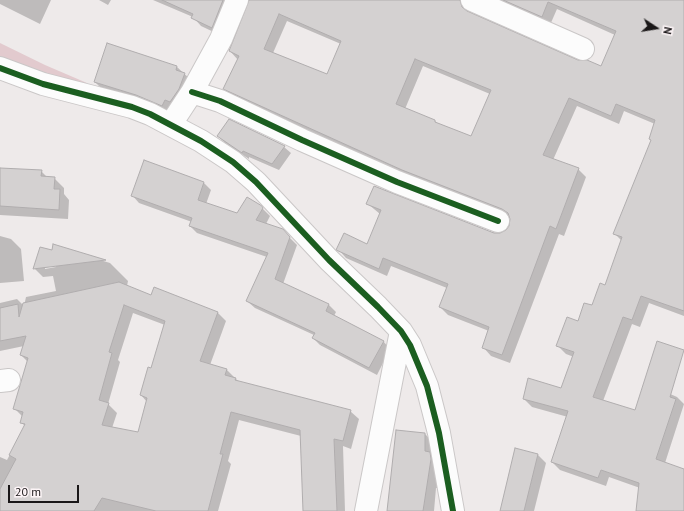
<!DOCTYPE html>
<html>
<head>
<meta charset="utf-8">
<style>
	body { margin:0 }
	#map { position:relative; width:684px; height:511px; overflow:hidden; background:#eeeaea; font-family:"PT Sans",sans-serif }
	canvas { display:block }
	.north { position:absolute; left:636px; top:8px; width:40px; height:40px; -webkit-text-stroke:3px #fdf5f7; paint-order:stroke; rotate:102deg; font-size:11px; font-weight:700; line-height:16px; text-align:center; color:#1a1718 }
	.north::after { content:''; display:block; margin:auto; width:14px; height:18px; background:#1a1718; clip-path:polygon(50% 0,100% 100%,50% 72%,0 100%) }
	.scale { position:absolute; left:8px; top:485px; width:71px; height:18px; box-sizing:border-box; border:2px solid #1a1718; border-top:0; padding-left:5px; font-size:12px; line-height:14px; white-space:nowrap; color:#1a1718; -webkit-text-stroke:3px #fdf5f7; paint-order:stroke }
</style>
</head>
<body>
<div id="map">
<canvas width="684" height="511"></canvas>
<div class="north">N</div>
<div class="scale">20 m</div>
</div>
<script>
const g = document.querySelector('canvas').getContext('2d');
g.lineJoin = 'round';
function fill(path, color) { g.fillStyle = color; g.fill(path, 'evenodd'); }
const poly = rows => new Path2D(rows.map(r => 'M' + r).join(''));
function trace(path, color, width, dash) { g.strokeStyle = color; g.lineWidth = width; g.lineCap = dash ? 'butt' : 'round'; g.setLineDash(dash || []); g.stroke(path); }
fill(poly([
	[0,43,45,65,87,83,83,88,0,60]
]), '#e2cace');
fill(poly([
	[0,0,51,0,40,24,0,4],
	[99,0,111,0,108,5],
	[153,0,236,0,220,35,201,26,193,17],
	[250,0,471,0,469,3,468,13,578,61,601,68,615,35,557,9,550,25,494,0,666,0,684,8,684,316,649,303,640,327,632,324,603,401,636,412,668,393,677,397,684,404,665,463,684,470,684,511,653,511,640,488,609,477,606,486,560,470,552,462,568,417,532,407,524,399,562,389,574,357,566,354,557,345,592,307,605,286,622,241,615,234,652,141,655,124,624,111,619,124,577,106,553,160,578,169,586,177,564,236,559,234,510,363,491,356,483,347,489,331,448,315,440,307,447,288,391,266,387,276,346,258,338,249,368,245,380,214,368,204,500,234,506,232,511,225,510,217,411,178,232,97,224,89,238,60,230,51],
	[287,21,341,44,327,75,273,53],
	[423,66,490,94,472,137,439,125,435,121,405,109],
	[177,67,191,80,169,112,102,89,95,82],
	[218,136,284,147,291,153,279,170,249,157,249,159,225,143],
	[0,169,41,171,47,177,54,178,64,188,64,194,69,200,68,219,0,215],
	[204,183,211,190,206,204,237,214,261,207,270,216,266,224,282,230,297,245,283,284,329,305,336,312,334,316,383,341,390,349,377,375,320,345,313,338,314,335,255,308,247,301,267,257,197,233,190,226,192,222,139,203,132,195],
	[0,236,11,239,21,249,24,281,0,283],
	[54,246,110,263,128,281,127,286,152,296,155,289,218,313,226,321,210,365,226,369,239,382,350,411,359,419,351,449,343,446,345,511,304,511,301,436,239,420,228,461,231,464,218,511,0,511,0,457,7,460,25,426,21,422,23,417,14,408,28,362,21,355,24,346,0,351,0,303,17,299,24,306,26,297,56,291,53,276,43,277,35,269,52,252],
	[55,265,56,267,45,269,45,267],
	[133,313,165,325,152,369,141,395,147,402,139,433,112,428,117,413,108,404,120,362,118,360],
	[425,434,435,444,438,488,436,488,434,511,388,511],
	[538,455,546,463,534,511,501,511]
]), '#0003');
const building = poly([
	[162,0,223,0,212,28,191,18,193,14,162,0],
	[249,0,460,0,462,7,467,11,578,60,587,60,601,66,616,31,548,2,542,17,503,0,684,0,684,311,641,296,632,320,623,317,593,397,635,410,657,341,684,350,670,397,676,399,656,459,684,469,684,511,636,511,639,483,601,470,598,478,551,462,568,411,523,399,528,378,561,388,574,352,556,346,567,317,578,321,584,303,592,305,600,283,605,285,622,237,613,234,651,140,649,139,655,120,616,104,611,116,569,98,543,155,579,168,556,229,550,226,502,355,482,348,489,327,439,307,448,284,383,258,379,269,336,250,344,233,367,244,381,210,366,204,374,186,494,233,500,233,506,230,509,226,510,219,508,213,502,209,402,170,223,89,239,56,229,51,249,0],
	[279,14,341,41,327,74,264,49,279,14],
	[415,59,491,90,471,136,435,122,435,120,396,104,415,59],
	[107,43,177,66,176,70,185,73,179,89,170,102,165,100,162,106,136,95,94,82,107,43],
	[229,119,285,146,272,164,243,151,242,153,217,136,229,119],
	[144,160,204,182,198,200,237,213,247,197,262,206,263,208,256,220,283,229,290,237,275,279,329,304,326,311,384,341,369,368,312,338,315,333,246,301,268,253,189,226,192,218,131,196,144,160],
	[0,168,42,170,41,176,55,177,54,189,60,189,59,210,0,206,0,168],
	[53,244,106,260,33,269,40,247,52,250,53,244],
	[119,282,151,295,154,287,218,312,200,361,227,369,225,375,236,378,235,380,351,410,343,441,334,439,337,511,303,511,300,430,231,412,220,454,223,454,208,511,156,511,102,498,94,511,0,511,0,489,16,459,9,455,25,424,20,423,23,412,13,409,28,358,20,355,26,336,0,341,0,308,18,304,19,317,23,303,119,282],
	[124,305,165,321,151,368,148,367,140,395,147,398,138,432,102,425,109,403,99,400,112,353,109,352,124,305],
	[396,430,425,433,425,451,430,452,431,459,423,511,387,511,396,430],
	[515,448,538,454,524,511,500,511,515,448]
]);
fill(building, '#d4d1d1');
trace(building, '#b0adae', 1);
const minor = poly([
	[472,0,583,49],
	[0,68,43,84,132,107,150,114,201,141,233,162,256,182,329,260,378,307,401,331,410,345,427,386,439,433,453,511],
	[192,92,220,101,302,140,397,182,498,221],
	[171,124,192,92,221,39,237,0],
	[0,381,9,380],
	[366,511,401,331]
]);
trace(minor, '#cac7c7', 24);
trace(minor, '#fcfcfc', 22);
trace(poly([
	[0,68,43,84,132,107,150,114,201,141,233,162,256,182,329,260,378,307,401,331,410,345,427,386,439,433,453,511],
	[192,92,220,101,302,140,397,182,498,221]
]), '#1b5e20', 6);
</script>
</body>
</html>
